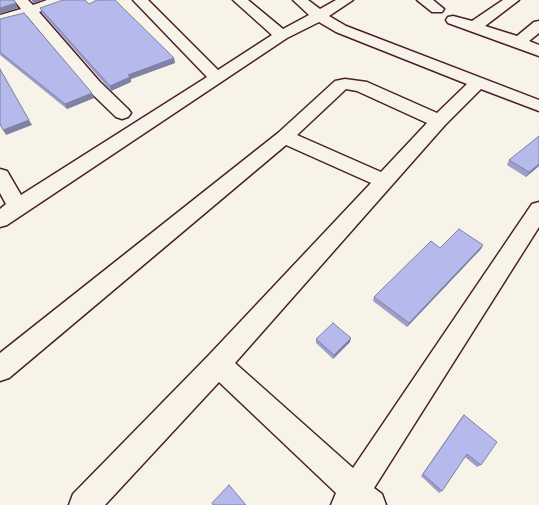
<!DOCTYPE html>
<html>
<head>
<meta charset="utf-8">
<style>
	body { margin:0 }
	canvas { display:block; background:#f7f3e8 }
</style>
</head>
<body>
<canvas width="539" height="505"></canvas>
<script>
const g = document.querySelector('canvas').getContext('2d');
g.lineJoin = 'round';
const poly = rows => new Path2D(rows.map(r => 'M' + r).join(''));
function trace(path, color, width, dash) { g.strokeStyle = color; g.lineWidth = width; g.lineCap = dash ? 'butt' : 'round'; g.setLineDash(dash || []); g.stroke(path); }
function fill(path, color) { g.fillStyle = color; g.fill(path, 'evenodd'); }
const minor = poly([
	[14,0,28,0,33,5,47,0,68,0,66,3,39,12,100,82,128,109,131,113,128,117,122,119,116,117,88,90,27,16,0,24,0,15,21,9,14,0],
	[133,0,148,0,218,70,272,35,233,0,248,0,283,29,309,15,293,0,308,0,320,9,336,0,353,0,329,16,346,26,539,100,539,111,481,89,445,125,235,363,353,468,532,204,539,202,539,227,374,488,382,494,386,505,331,505,336,493,219,382,105,505,69,505,73,494,209,355,371,183,286,145,9,378,0,381,0,353,278,133,335,81,345,79,367,82,437,113,467,84,336,32,319,22,287,38,7,225,0,227,0,209,6,204,0,193,0,169,7,171,21,195,207,77,133,0],
	[346,89,357,91,427,123,381,172,297,135,346,89],
	[417,0,433,0,444,9,442,12,432,12,417,0],
	[503,0,519,0,485,26,517,36,534,22,539,21,539,33,529,41,539,45,539,56,448,23,446,20,448,17,453,16,472,21,503,0]
]);
trace(minor, '#4a1f2b', 3);
fill(minor, '#f7f3e8');
fill(poly([
	[89,4,174,58,175,63,131,79,131,82,111,91,42,13,40,8],
	[0,19,94,98,67,109,0,55],
	[509,160,539,166,526,177,507,165],
	[483,245,481,249,407,327,373,301,374,297,440,248],
	[316,339,350,342,333,359,316,343],
	[464,415,481,465,477,467,465,457,442,491,439,493,421,476,461,418]
]), '#9d9fca');
fill(poly([
	[32,0,43,0,33,3],
	[16,3,18,8,0,14,0,8],
	[174,58,175,63,131,79,131,82,111,91,110,86,128,75],
	[92,93,94,98,67,109,65,104],
	[29,120,32,125,6,135,3,130],
	[539,164,539,166,526,177,529,172],
	[483,245,481,249,407,327,409,323],
	[351,338,350,342,333,359,334,355]
]), '#7f82a4');
const building = poly([
	[0,0,14,0,16,3,0,8,0,0],
	[63,0,85,0,89,4,97,0,115,0,174,58,128,75,130,77,110,86,40,8,63,0],
	[24,13,92,93,65,104,0,52,0,19,24,13],
	[0,69,29,120,3,130,0,124,0,69],
	[539,136,539,164,529,172,509,160,539,136],
	[459,229,483,245,409,323,374,297,431,241,440,248,459,229],
	[333,323,351,338,334,355,316,339,333,323],
	[464,415,497,442,481,465,467,454,442,491,423,474,464,415],
	[229,485,246,505,213,505,212,503,229,485]
]);
fill(building, '#b6b9eb');
trace(building, '#7f82a4', 1);
</script>
</body>
</html>
